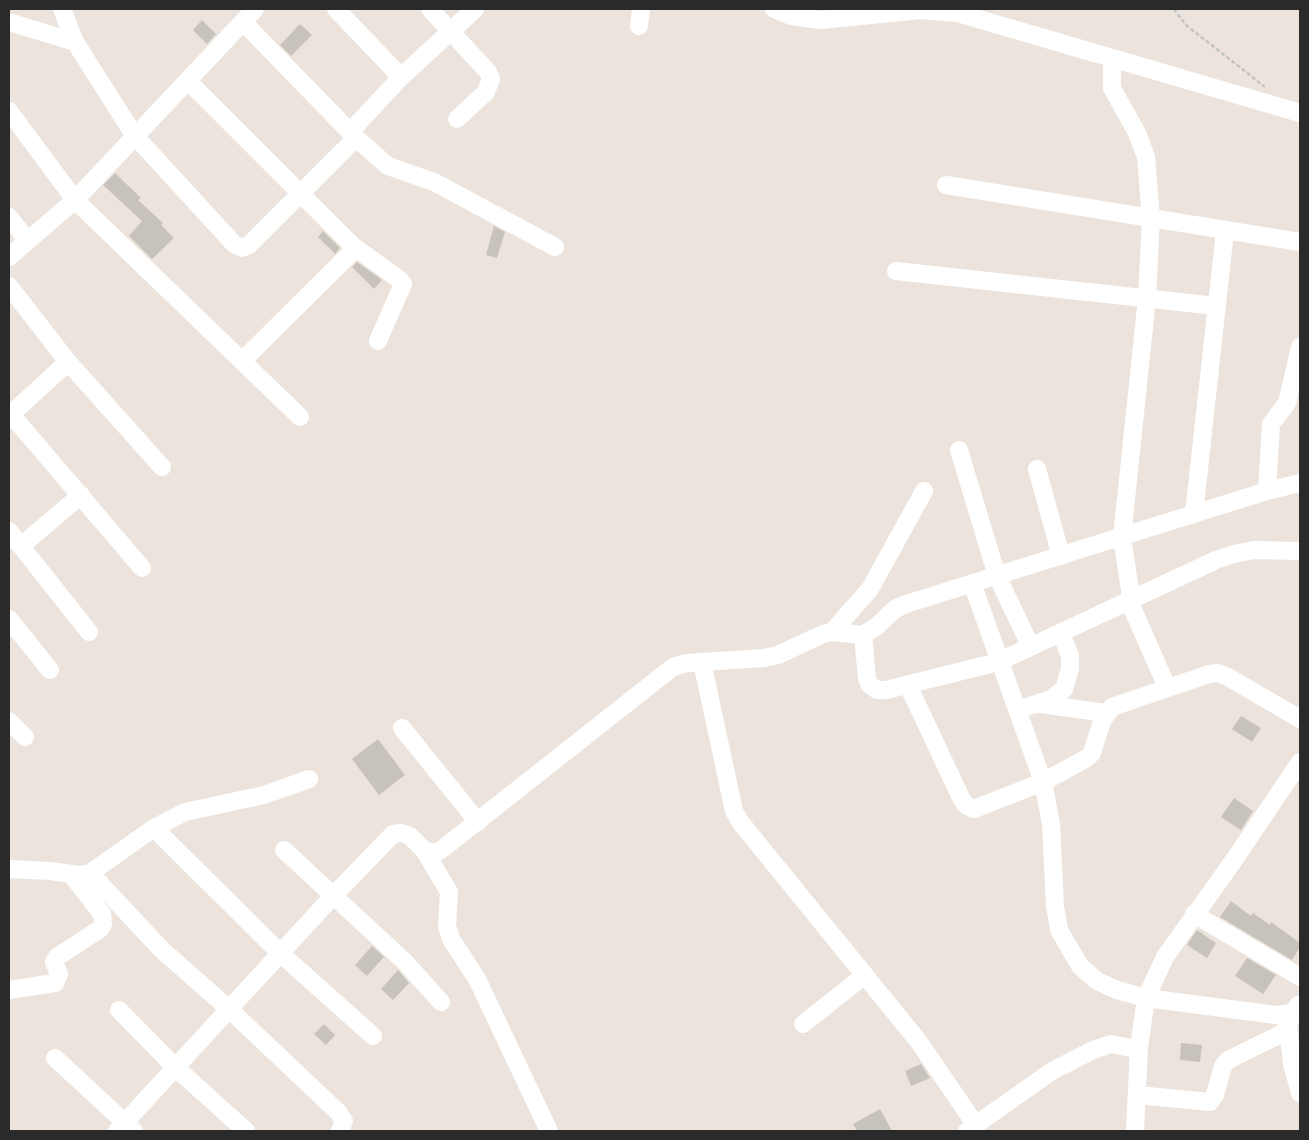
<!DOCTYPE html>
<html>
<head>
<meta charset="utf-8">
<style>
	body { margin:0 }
	#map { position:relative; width:1309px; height:1140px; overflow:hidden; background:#ece4dc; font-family:"Noto Sans",sans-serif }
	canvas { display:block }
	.frame { position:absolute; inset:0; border:10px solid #2a2a2a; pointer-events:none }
</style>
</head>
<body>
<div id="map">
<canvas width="1309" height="1140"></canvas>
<div class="frame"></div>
</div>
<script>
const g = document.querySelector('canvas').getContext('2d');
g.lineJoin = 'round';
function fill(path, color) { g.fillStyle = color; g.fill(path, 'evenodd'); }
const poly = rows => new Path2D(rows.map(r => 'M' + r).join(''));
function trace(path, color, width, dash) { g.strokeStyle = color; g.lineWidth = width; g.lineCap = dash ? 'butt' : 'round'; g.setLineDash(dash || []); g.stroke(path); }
fill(poly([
	[202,20,216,34,207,44,193,30],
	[300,24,312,35,291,56,280,45],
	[115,173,141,198,138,200,163,223,161,225,174,238,152,259,129,236,142,221,103,185],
	[494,226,505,232,497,258,486,255],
	[323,231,340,248,335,254,318,237],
	[357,262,382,280,374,289,352,267],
	[1241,716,1261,728,1252,742,1232,729],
	[378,739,405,775,379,795,352,759],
	[1234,798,1253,811,1241,830,1221,817],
	[1231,901,1251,916,1253,913,1270,925,1271,922,1300,943,1300,947,1292,960,1220,917],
	[1197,930,1216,943,1207,958,1187,945],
	[372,946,384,957,367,976,355,965],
	[1247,958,1276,975,1263,994,1235,976],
	[398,970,409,983,393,1000,381,989],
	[324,1024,335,1035,326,1045,314,1034],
	[1181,1043,1202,1045,1200,1062,1180,1060],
	[921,1064,930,1078,911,1086,905,1071],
	[880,1109,892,1131,857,1131,853,1124]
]), '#c7c2bb');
trace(poly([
	[1174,9,1186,25,1265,87]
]), '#c3c3c3', 2.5, [4, 2.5]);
trace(poly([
	[62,9,75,42,134,135,234,244,242,248,249,245,356,138],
	[336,9,401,77],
	[430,9,488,72,491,79,486,92,457,119],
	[774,9,791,16,821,20,921,10,958,13,1300,113],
	[9,22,75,42],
	[243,22,356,138,388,166,434,182,555,247],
	[639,26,641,9],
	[1112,59,1112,88,1137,133,1146,157,1151,219,1147,298,1122,537,1133,610,1167,687],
	[189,82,353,246,350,254,242,361],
	[9,111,75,200,300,417],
	[350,132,401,77,475,9],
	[946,185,1300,242],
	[9,217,28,241],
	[353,246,400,280,403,284,378,341],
	[9,257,75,200,255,9],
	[896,271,1216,306],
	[9,286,68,362,162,467],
	[9,412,142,568],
	[9,416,68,362],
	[959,450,997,576,1031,647],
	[1037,469,1061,556],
	[1267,491,1271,424,1287,403,1300,347],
	[1194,514,1225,231],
	[9,531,89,632],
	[21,546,81,495],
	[972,583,1043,782,1051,824,1055,906,1059,930,1080,966,1097,981,1117,990,1146,998,1276,1015,1300,1012],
	[9,619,50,670],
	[832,632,870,589,924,491],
	[863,635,867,679,870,685,877,690,886,690,998,662,1216,560,1234,554,1253,550,1300,551],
	[702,662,734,811,741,823,919,1042,975,1124],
	[908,685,962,800,967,806,974,809,1043,782,1087,758,1092,753,1102,721,1112,707,1209,674,1218,673,1228,677,1300,719],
	[1041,704,1106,713],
	[1017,710,1051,699,1064,689,1070,668,1070,656,1061,633],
	[9,721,25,737],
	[402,728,478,822],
	[154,828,280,953,373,1036],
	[284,850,404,961,441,1002],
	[424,850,449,892,447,926,451,939,477,979,549,1131],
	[9,869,50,871,79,875,90,873,154,828,185,812,264,795,309,779],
	[90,873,162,950,229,1009,338,1112,344,1121,340,1131],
	[1194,914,1300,977],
	[9,990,55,983,59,974,54,962,57,957,100,929,103,924,102,914,71,874],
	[119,1010,176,1068,246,1131],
	[803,1024,865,975],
	[1288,1027,1292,1064,1300,1093],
	[55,1058,134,1131],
	[1137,1095,1210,1102,1215,1095,1223,1066,1228,1060,1283,1033,1298,1005],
	[117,1131,333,896,393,834,401,833,410,836,424,850,434,853,441,850,673,667,687,663,764,658,778,655,823,634,832,632,863,635,877,626,895,609,906,604,1267,491,1300,483],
	[967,1131,1052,1071,1093,1050,1111,1044,1135,1049,1139,1047,1146,998,1165,957,1234,860,1300,762],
	[1135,1131,1139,1047]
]), '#fff', 18);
</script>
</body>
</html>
